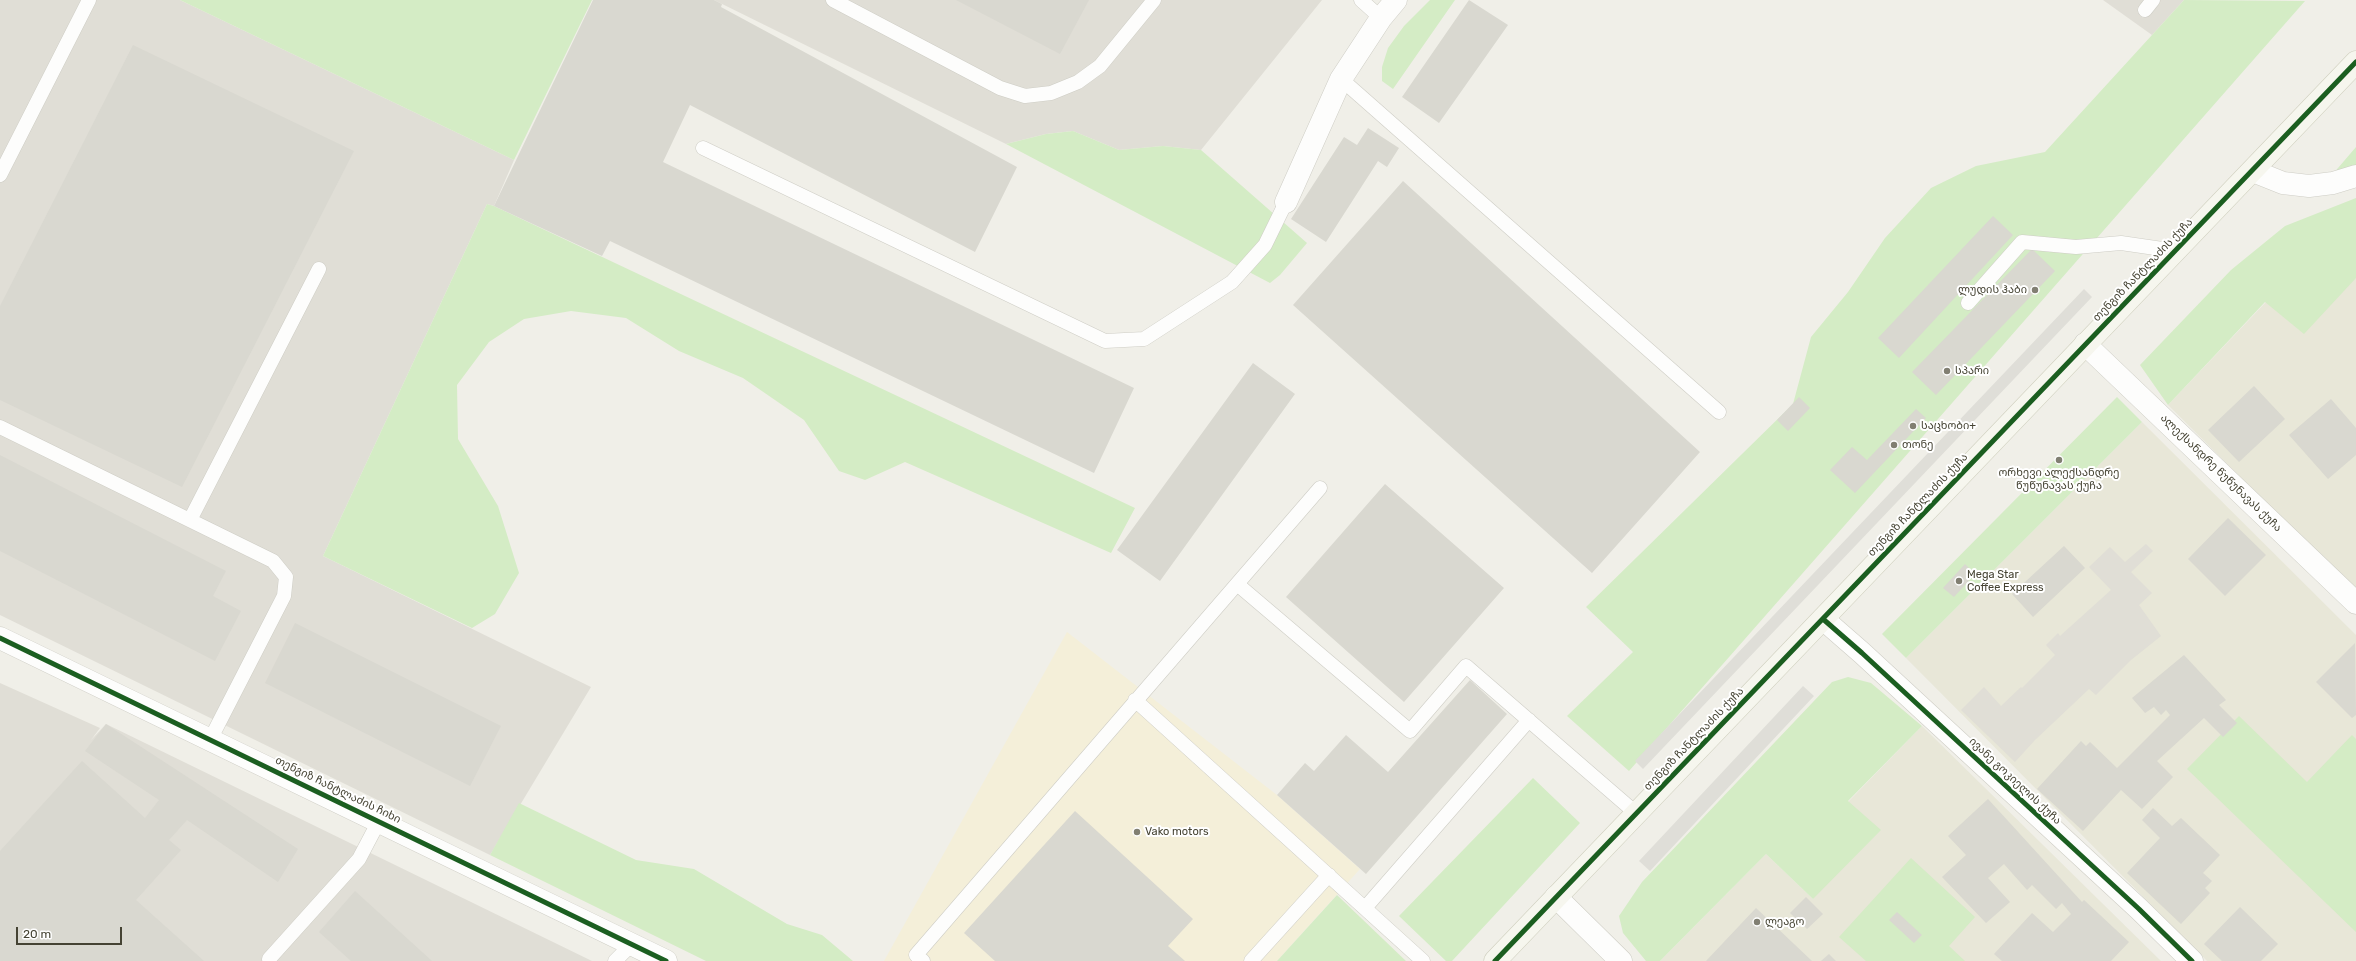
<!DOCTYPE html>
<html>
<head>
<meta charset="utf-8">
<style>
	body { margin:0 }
	#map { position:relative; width:2356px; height:961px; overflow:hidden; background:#f0efe8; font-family:Rubik,sans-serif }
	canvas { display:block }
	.scale { position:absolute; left:16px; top:927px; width:106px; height:18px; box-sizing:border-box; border:2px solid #454333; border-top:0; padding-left:5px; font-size:12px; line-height:14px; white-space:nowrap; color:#454333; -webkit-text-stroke:3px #fff; paint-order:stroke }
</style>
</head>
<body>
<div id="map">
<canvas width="2356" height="961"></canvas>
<div class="scale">20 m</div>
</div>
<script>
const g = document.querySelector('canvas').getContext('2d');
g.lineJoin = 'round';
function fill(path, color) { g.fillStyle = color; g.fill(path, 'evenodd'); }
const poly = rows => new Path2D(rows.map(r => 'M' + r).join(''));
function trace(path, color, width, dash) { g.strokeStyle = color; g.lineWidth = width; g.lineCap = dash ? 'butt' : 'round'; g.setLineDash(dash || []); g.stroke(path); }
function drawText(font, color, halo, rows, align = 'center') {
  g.font = font + ' Rubik,"Noto Sans Georgian",sans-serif'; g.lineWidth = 4; g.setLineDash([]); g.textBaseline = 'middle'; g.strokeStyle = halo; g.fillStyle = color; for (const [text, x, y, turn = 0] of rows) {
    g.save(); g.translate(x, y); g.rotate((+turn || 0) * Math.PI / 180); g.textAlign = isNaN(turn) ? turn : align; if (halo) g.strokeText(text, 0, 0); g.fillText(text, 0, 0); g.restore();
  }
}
fill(poly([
	[2356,278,2356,592,2168,405,2266,302],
	[2142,422,2356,635,2356,961,2207,961,1906,658],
	[1922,726,2161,961,1660,961,1766,854,1813,899,1848,802]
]), '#e8e7d8');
fill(poly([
	[1067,632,1277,795,1360,869,1277,961,884,961]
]), '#f4efd9');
fill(poly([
	[0,0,180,0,514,160,494,206,487,204,323,556,591,687,490,855,0,615],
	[714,0,1322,0,1201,150,1163,146,1119,150,1073,131,1046,134,1006,144],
	[2103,0,2184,0,2152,35],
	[2146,544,2153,551,2131,572,2152,593,2139,605,2161,636,2131,660,2096,695,2089,689,2035,740,2015,762,1961,710,1984,687,2001,706,2021,687,2022,688,2055,655,2046,645,2058,633,2060,636,2111,590,2089,567,2110,547,2125,562],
	[0,683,100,728,91,740,106,724,592,961,0,961]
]), '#e0ded6');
fill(poly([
	[180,0,592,0,514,160],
	[1430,0,1455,0,1393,89,1382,81,1382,67,1388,48,1404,26],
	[2184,0,2305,1,1629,771,1567,716,1633,652,1586,607,1793,404,1811,337,1848,292,1885,238,1931,188,1976,166,2045,152],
	[1073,131,1119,150,1163,146,1201,150,1307,243,1280,275,1270,283,1006,144,1046,134],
	[2356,147,2356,166,2332,175],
	[2356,198,2356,278,2304,334,2265,302,2168,405,2140,365,2231,270,2285,226],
	[487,204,494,206,1135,508,1111,553,905,462,865,480,839,471,804,420,743,378,679,351,626,318,571,311,524,319,489,342,457,385,458,439,498,506,519,573,495,614,472,628,323,556],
	[2117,397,2142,422,1906,658,1882,634],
	[1848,677,1871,683,1922,726,1848,801,1881,830,1813,899,1766,854,1660,961,1646,961,1623,933,1619,916,1642,882,1832,682],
	[2239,716,2307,782,2352,735,2356,739,2356,932,2187,769],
	[1533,778,1580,823,1452,961,1446,961,1399,916],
	[519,803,636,860,694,869,787,924,822,935,853,961,706,961,490,855],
	[1911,858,1975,917,1949,946,1965,961,1866,961,1839,937],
	[1337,895,1406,961,1277,961]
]), '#d4ecc5');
fill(poly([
	[2084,289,2092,297,1643,769,1635,761],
	[1803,686,1814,696,1650,871,1639,861]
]), '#dfded8');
fill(poly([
	[593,0,714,0,722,4,721,7,1017,167,975,252,690,105,663,162,1134,388,1094,473,610,241,602,256,494,206],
	[956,0,1089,0,1060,54],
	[1469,0,1508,25,1439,123,1402,97],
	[133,45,354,151,182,487,0,400,0,306],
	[1368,128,1399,148,1387,167,1378,161,1326,242,1291,219,1344,137,1357,145],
	[1403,181,1700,452,1592,573,1293,305],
	[1993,216,2013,235,1899,358,1878,338],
	[2032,249,2055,271,1936,395,1912,372],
	[1253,363,1295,394,1160,581,1117,550],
	[2254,386,2285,419,2239,462,2208,430],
	[1799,397,1810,408,1788,431,1777,420],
	[2331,399,2356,428,2356,455,2328,479,2289,435],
	[1916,409,1926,418,1855,493,1830,470,1852,447,1867,460],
	[0,455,226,571,213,596,241,611,215,661,0,551],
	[1385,484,1504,588,1404,702,1286,597],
	[2228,518,2266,555,2225,596,2188,559],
	[2064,546,2085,568,2033,617,2012,594],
	[1965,564,1975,574,1954,597,1943,588],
	[295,623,501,726,470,786,265,683],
	[2355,643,2356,715,2352,718,2316,682],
	[2184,655,2226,700,2219,705,2237,723,2223,737,2204,718,2157,761,2173,777,2142,809,2121,790,2083,831,2037,789,2081,741,2086,746,2090,742,2117,768,2170,715,2166,710,2161,715,2154,707,2145,713,2132,698],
	[1470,680,1507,714,1366,874,1277,795,1305,763,1314,771,1346,735,1388,772],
	[106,724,298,849,278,882,187,820,169,840,181,850,136,900,204,961,0,961,0,851,82,761,145,818,159,800,85,751],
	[1988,799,2082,902,2084,900,2129,942,2111,961,2002,961,1994,954,2032,913,2053,932,2071,914,2062,903,2056,909,2032,885,2027,890,2004,864,1988,878,2010,902,1986,923,1942,877,1966,855,1948,836],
	[2153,808,2172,826,2181,818,2220,855,2203,873,2212,881,2205,888,2210,893,2181,924,2127,873,2160,838,2142,820],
	[1075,811,1193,919,1168,946,1185,961,995,961,964,933],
	[355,891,432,961,351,961,319,932],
	[1806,897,1823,914,1807,929,1790,913],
	[2240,907,2278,944,2261,961,2222,961,2204,944],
	[1756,908,1812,961,1706,961],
	[1897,912,1922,935,1914,943,1889,920],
	[1829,954,1836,961,1821,961]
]), '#d9d8d0');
const lane = poly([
	[833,0,1000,88,1025,96,1051,93,1078,82,1100,66,1154,0],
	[1361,0,1381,18],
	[2145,10,2153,0],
	[1341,79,1719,412],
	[703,148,1105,341,1144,339,1232,282,1265,245,1286,202],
	[0,175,89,0],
	[1968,303,2022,242,2076,247,2121,243,2176,251],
	[0,427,273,561,286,577,284,596,210,740],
	[190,520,319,269],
	[1237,584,1410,731,1466,666,1637,814],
	[1135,700,1423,961],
	[1365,908,1529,720],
	[269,959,359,859,379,821],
	[615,961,632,944],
	[923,961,916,955,1320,488],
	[1251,961,1329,875]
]);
const street = poly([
	[2253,171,2283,183,2309,186,2333,183,2356,176],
	[1286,202,1341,79,1381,18,1396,0],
	[2085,344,2356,603],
	[1823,619,1862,653,2139,909,2192,961],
	[0,638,666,961],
	[1556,897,1621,961]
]);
const secondary = poly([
	[1495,961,2356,62]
]);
trace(lane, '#cecdc5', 15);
trace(street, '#cecdc5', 23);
trace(secondary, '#cfcfbe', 23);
trace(lane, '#fdfdfc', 14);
trace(street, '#fdfdfc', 22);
trace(secondary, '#f6f6ee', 22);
trace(poly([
	[1823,619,1862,653,2139,909,2192,961],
	[0,638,666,961],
	[1495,961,2356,62]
]), '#1b5e20', 5);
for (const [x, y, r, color] of [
	[2035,290,4,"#817f72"],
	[1947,371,4,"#817f72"],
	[1913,426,4,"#817f72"],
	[1894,445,4,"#817f72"],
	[2059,460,4,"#817f72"],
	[1959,581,4,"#817f72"],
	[1137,832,4,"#817f72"],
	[1757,922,4,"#817f72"]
]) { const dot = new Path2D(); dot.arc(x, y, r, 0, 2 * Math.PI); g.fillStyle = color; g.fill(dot); trace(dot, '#fff', 1.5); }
drawText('11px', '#454333', '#fff', [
	["თენგიზ ჩანტლაძის ქუჩა",2143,270,-46],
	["ალექსანდრე წუწუნავას ქუჩა",2221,473,44],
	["თენგიზ ჩანტლაძის ქუჩა",1918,505,-46],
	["თენგიზ ჩანტლაძის ქუჩა",1694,739,-46],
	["ივანე გოკიელის ქუჩა",2015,781,43],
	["თენგიზ ჩანტლაძის ჩიხი",338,790,26]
]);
drawText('11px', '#454333', '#fff', [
	["ლუდის ჰაბი",2027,290,"right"],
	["სპარი",1955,371],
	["საცხობი+",1921,426],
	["თონე",1902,445],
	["ორხევი ალექსანდრე",2059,473,"center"],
	["წუწუნავას ქუჩა",2059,486,"center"],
	["Mega Star",1967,575],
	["Coffee Express",1967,588],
	["Vako motors",1145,832],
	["ლეაგო",1765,922]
], 'left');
</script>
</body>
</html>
